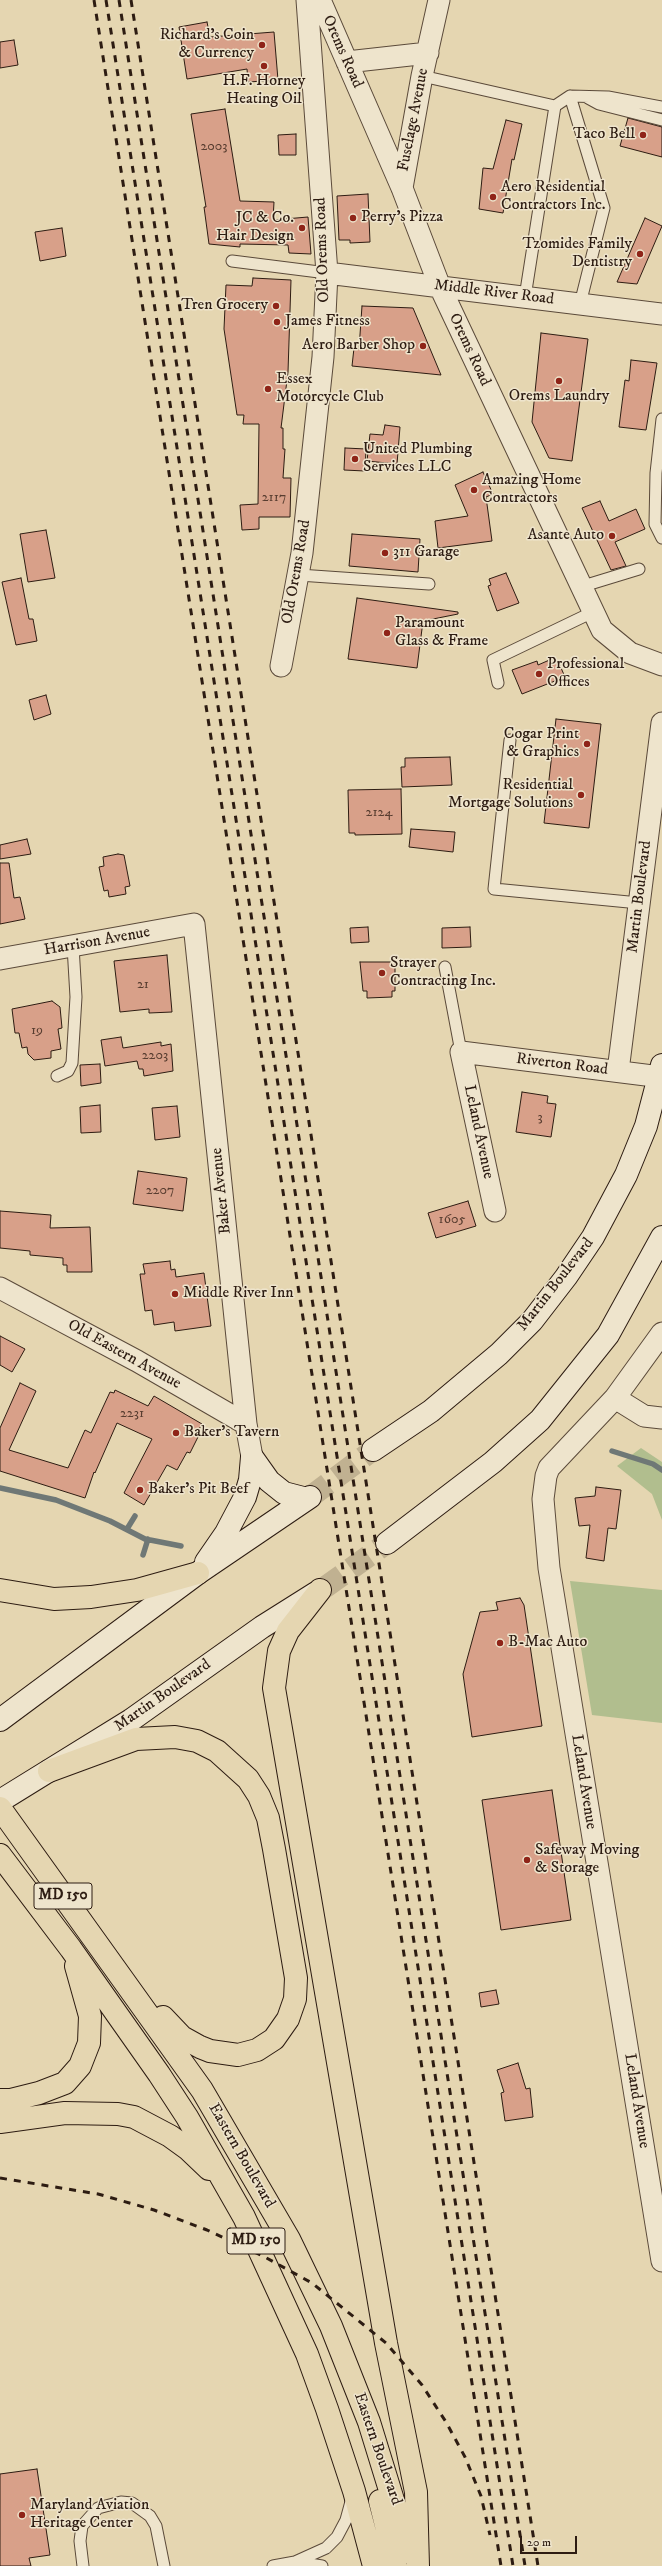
<!DOCTYPE html>
<html>
<head>
<meta charset="utf-8">
<style>
	body { margin:0 }
	#map { position:relative; width:662px; height:2566px; overflow:hidden; background:#e5d6b1; font-family:"IM FELL DW Pica",serif }
	canvas { display:block }
	.scale { position:absolute; left:520px; top:2536px; width:57px; height:18px; box-sizing:border-box; border:2px solid #2d1c12; border-top:0; padding-left:5px; font-size:12px; line-height:14px; white-space:nowrap; color:#2d1c12; -webkit-text-stroke:3px #eee4cc; paint-order:stroke }
</style>
</head>
<body>
<div id="map">
<canvas width="662" height="2566"></canvas>
<div class="scale">20 m</div>
</div>
<script>
const g = document.querySelector('canvas').getContext('2d');
g.lineJoin = 'round';
function fill(path, color) { g.fillStyle = color; g.fill(path, 'evenodd'); }
const poly = rows => new Path2D(rows.map(r => 'M' + r).join(''));
function trace(path, color, width, dash) { g.strokeStyle = color; g.lineWidth = width; g.lineCap = dash ? 'butt' : 'round'; g.setLineDash(dash || []); g.stroke(path); }
function drawText(font, color, halo, rows, align = 'center') {
  g.font = font + ' "IM FELL DW Pica",serif'; g.lineWidth = 3; g.setLineDash([]); g.textBaseline = 'middle'; g.strokeStyle = halo; g.fillStyle = color; for (const [text, x, y, turn = 0] of rows) {
    g.save(); g.translate(x, y); g.rotate((+turn || 0) * Math.PI / 180); g.textAlign = isNaN(turn) ? turn : align; if (halo) g.strokeText(text, 0, 0); g.fillText(text, 0, 0); g.restore();
  }
}
fill(poly([
	[641,1448,662,1462,662,1520,652,1494,617,1466],
	[570,1581,662,1590,662,1723,592,1715]
]), '#b1be8e');
trace(poly([
	[612,1451,653,1464,662,1470],
	[0,1488,56,1500,110,1521,145,1539,181,1546],
	[127,1529,135,1516],
	[143,1555,148,1539]
]), '#6f7876', 5.5);
const building = poly([
	[207,22,210,37,274,32,278,80,248,82,247,69,187,79,179,27,207,22],
	[14,40,18,65,0,68,0,42,14,40],
	[225,109,240,201,274,202,273,220,308,217,311,254,289,253,288,245,240,244,240,247,209,244,204,207,206,207,191,114,225,109],
	[628,118,662,127,662,157,620,146,628,118],
	[506,120,522,124,514,160,512,159,503,213,479,209,483,168,493,169,506,120],
	[296,134,296,155,279,155,278,135,296,134],
	[368,194,370,242,350,243,350,240,339,240,337,196,368,194],
	[645,218,662,226,637,284,617,282,645,218],
	[62,228,66,256,40,261,35,232,62,228],
	[253,278,291,280,288,372,281,428,283,428,283,449,285,449,283,478,291,478,290,517,259,517,259,529,242,530,240,505,258,504,259,424,243,424,244,415,237,415,224,329,226,285,252,286,253,278],
	[362,306,413,308,441,375,352,366,354,348,359,349,362,306],
	[541,333,588,339,572,461,549,458,532,422,541,333],
	[631,360,657,363,646,430,619,427,625,380,629,381,631,360],
	[385,425,400,427,397,464,367,461,370,434,383,435,385,425],
	[345,448,366,449,365,471,344,470,345,448],
	[483,472,493,494,486,497,492,541,438,548,435,521,468,516,455,485,483,472],
	[600,501,609,521,636,509,645,529,615,542,626,566,611,570,582,508,600,501],
	[46,530,55,578,28,582,20,534,46,530],
	[352,534,420,539,418,572,349,566,352,534],
	[506,573,519,603,497,611,488,586,491,585,489,579,506,573],
	[21,578,29,619,33,619,37,641,16,645,2,582,21,578],
	[357,598,458,612,458,614,423,621,417,668,348,659,357,598],
	[554,658,556,662,558,661,565,677,522,694,512,670,537,661,538,665,554,658],
	[46,695,51,714,34,720,29,700,46,695],
	[556,719,601,724,589,828,544,823,556,719],
	[450,757,452,785,402,787,401,767,405,767,405,758,450,757],
	[401,789,402,834,355,835,355,833,349,833,348,790,401,789],
	[411,829,455,832,453,852,409,847,411,829],
	[27,839,31,854,0,859,0,845,27,839],
	[118,854,124,855,130,886,125,887,126,894,109,897,108,890,104,891,99,867,104,866,103,857,118,854],
	[0,863,9,863,14,898,20,897,25,919,0,924,0,863],
	[368,927,369,942,351,943,350,928,368,927],
	[470,927,471,947,442,948,442,928,470,927],
	[167,955,172,1012,149,1013,149,1009,120,1012,114,961,167,955],
	[360,962,395,962,395,991,392,991,392,997,367,998,367,991,363,991,360,962],
	[52,1001,60,1007,62,1028,58,1029,61,1049,51,1051,51,1058,34,1060,28,1054,27,1047,22,1048,19,1033,15,1033,12,1009,52,1001],
	[121,1037,123,1048,161,1042,161,1046,171,1044,173,1071,144,1076,143,1069,139,1069,137,1061,105,1066,101,1040,121,1037],
	[100,1064,101,1083,81,1086,80,1065,100,1064],
	[522,1092,548,1096,547,1103,556,1104,551,1137,516,1132,522,1092],
	[100,1105,101,1132,81,1133,80,1107,100,1105],
	[177,1106,180,1137,155,1140,152,1108,177,1106],
	[138,1171,187,1178,183,1211,133,1204,138,1171],
	[468,1201,476,1226,436,1238,428,1213,468,1201],
	[0,1211,51,1215,50,1228,90,1227,92,1272,67,1272,67,1265,63,1265,63,1258,30,1255,30,1251,0,1248,0,1211],
	[170,1261,171,1270,175,1269,176,1277,204,1273,211,1326,175,1331,174,1322,154,1325,152,1310,145,1311,140,1274,145,1274,143,1264,170,1261],
	[0,1336,25,1349,12,1372,0,1365,0,1336],
	[20,1383,36,1391,9,1450,68,1468,85,1430,91,1433,110,1392,114,1393,115,1390,148,1406,154,1396,202,1424,195,1436,198,1437,190,1453,187,1452,177,1470,167,1465,144,1505,124,1493,152,1439,117,1423,95,1473,94,1472,85,1498,0,1471,0,1428,20,1383],
	[596,1487,621,1490,616,1529,608,1528,604,1561,586,1558,590,1525,579,1526,575,1498,595,1496,596,1487],
	[520,1598,524,1605,542,1726,472,1737,463,1674,480,1612,498,1610,496,1602,520,1598],
	[552,1790,571,1920,501,1930,482,1800,552,1790],
	[496,1990,499,2004,481,2007,479,1993,496,1990],
	[518,2063,526,2089,530,2088,533,2117,505,2121,501,2093,504,2092,497,2070,518,2063],
	[37,2469,50,2555,29,2558,31,2566,0,2566,0,2474,37,2469]
]);
fill(building, '#d8a089');
trace(building, '#2d1c12', 1);
trace(poly([
	[310,1497,373,1450],
	[324,1588,387,1543]
]), '#c0b191', 22, [22, 11]);
const lane = poly([
	[422,76,555,106,570,96,604,208,580,304],
	[570,96,608,97,662,107],
	[588,98,599,104,662,120],
	[232,261,327,273],
	[525,297,555,106],
	[662,419,656,473,655,524,662,538],
	[299,575,429,584],
	[580,587,639,569],
	[498,683,493,660,593,612],
	[510,740,494,889,639,903],
	[445,967,461,1052],
	[57,1076,68,1071,72,1063,76,997,73,946],
	[297,2562,322,2566],
	[83,2566,80,2541,82,2526,98,2508,121,2502,132,2503,150,2516,156,2526,164,2566],
	[273,2566,295,2562,326,2548,337,2537,346,2520,352,2498]
]);
const street = poly([
	[320,0,402,188,440,287,602,630,630,653,662,665],
	[347,62,428,53],
	[402,188,422,76,439,0],
	[327,273,662,314],
	[281,666,302,553,323,357,327,273,307,0],
	[0,959,194,924,246,1424,252,1457],
	[618,1071,662,723],
	[495,1211,461,1052,662,1077],
	[0,1288,137,1361,246,1424],
	[662,1333,615,1398,549,1468,546,1476,543,1499,549,1568,662,2261],
	[615,1398,644,1416,662,1418]
]);
const secondary = poly([
	[373,1450,431,1411,499,1354,532,1321,566,1277,593,1237,626,1175,646,1126,662,1065],
	[252,1457,269,1481,284,1493,307,1499],
	[387,1543,493,1462,540,1420,608,1335,662,1237],
	[206,1562,226,1533,245,1497,250,1480,252,1457],
	[0,1720,198,1573,310,1497],
	[0,1801,131,1720,262,1627,316,1593]
]);
const primary = poly([
	[0,1590,54,1599,91,1597,137,1590,198,1573],
	[320,1590,288,1631,279,1651,274,1688,386,2343,416,2492,418,2566],
	[49,1771,136,1739,175,1737,197,1741,217,1751,248,1779,259,1796,268,1818,274,1849,296,1978,295,1999,288,2019,274,2039,257,2050,238,2055,210,2051,200,2047,182,2037,163,2017],
	[0,1808,202,2090,289,2239,331,2326,369,2422,409,2552],
	[0,1855,71,1949,159,2074,187,2117,244,2217,307,2354,327,2409,354,2491,374,2566],
	[0,2100,11,2100,39,2093,65,2083,80,2066,89,2043,90,2016,76,1966],
	[0,2122,65,2113,118,2114,134,2117,170,2136,188,2149,209,2169],
	[380,2501,396,2566]
]);
trace(lane, '#5b4a3a', 13);
trace(street, '#5b4a3a', 23);
trace(secondary, '#2d1c12', 24);
trace(primary, '#2d1c12', 24);
trace(lane, '#eee4cc', 11);
trace(street, '#eee4cc', 21);
trace(secondary, '#eee4cc', 22);
trace(primary, '#e5d6b1', 22);
trace(poly([
	[94,0,501,2566],
	[106,0,513,2566],
	[119,0,525,2566],
	[131,0,538,2566],
	[0,2178,98,2194,154,2210,207,2230,263,2256,312,2283,386,2343,422,2385,446,2422,465,2457,481,2496,490,2535]
]), '#2d1c12', 3, [7, 7]);
for (const [x, y, r, color] of [
	[262,45,4,"#8f2418"],
	[264,66,4,"#8f2418"],
	[643,135,4,"#8f2418"],
	[493,197,4,"#8f2418"],
	[353,218,4,"#8f2418"],
	[302,228,4,"#8f2418"],
	[640,254,4,"#8f2418"],
	[276,306,4,"#8f2418"],
	[277,322,4,"#8f2418"],
	[423,346,4,"#8f2418"],
	[559,381,4,"#8f2418"],
	[268,389,4,"#8f2418"],
	[355,459,4,"#8f2418"],
	[474,490,4,"#8f2418"],
	[612,536,4,"#8f2418"],
	[385,553,4,"#8f2418"],
	[387,633,4,"#8f2418"],
	[539,674,4,"#8f2418"],
	[587,744,4,"#8f2418"],
	[581,795,4,"#8f2418"],
	[382,973,4,"#8f2418"],
	[175,1294,4,"#8f2418"],
	[176,1433,4,"#8f2418"],
	[140,1490,4,"#8f2418"],
	[500,1643,4,"#8f2418"],
	[527,1860,4,"#8f2418"],
	[22,2515,4,"#8f2418"]
]) { const dot = new Path2D(); dot.arc(x, y, r, 0, 2 * Math.PI); g.fillStyle = color; g.fill(dot); trace(dot, '#eee4cc', 1.5); }
drawText('14px', '#583d30', null, [
	["2003",214,147],
	["2117",274,498],
	["2124",379,813],
	["21",143,985],
	["19",37,1031],
	["2203",155,1056],
	["3",540,1118],
	["2207",160,1191],
	["1605",452,1220],
	["2231",132,1414]
]);
for (const [x, y, w] of [
	[63,1896,58],
	[256,2241,58]
]) { const box = new Path2D(); box.roundRect(x - w / 2, y - 13, w, 26, 3); g.fillStyle = '#eee4cc'; g.fill(box); trace(box, '#2d1c12', 1); }
drawText('bold 15px', '#2d1c12', null, [
	["MD 150",63,1896],
	["MD 150",256,2241]
]);
drawText('16px', '#2d1c12', '#eee4cc', [
	["Richard’s Coin",254,36,"right"],
	["& Currency",254,54,"right"],
	["H.F. Horney",264,82,"center"],
	["Heating Oil",264,100,"center"],
	["Taco Bell",635,135,"right"],
	["Aero Residential",501,188],
	["Contractors Inc.",501,206],
	["Perry's Pizza",361,218],
	["JC & Co.",294,219,"right"],
	["Hair Design",294,237,"right"],
	["Tzomides Family",632,245,"right"],
	["Dentistry",632,263,"right"],
	["Tren Grocery",268,306,"right"],
	["James Fitness",285,322],
	["Aero Barber Shop",415,346,"right"],
	["Essex",276,380],
	["Motorcycle Club",276,398],
	["Orems Laundry",559,397,"center"],
	["United Plumbing",363,450],
	["Services LLC",363,468],
	["Amazing Home",482,481],
	["Contractors",482,499],
	["Asante Auto",604,536,"right"],
	["311 Garage",393,553],
	["Paramount",395,624],
	["Glass & Frame",395,642],
	["Professional",547,665],
	["Offices",547,683],
	["Cogar Print",579,735,"right"],
	["& Graphics",579,753,"right"],
	["Residential",573,786,"right"],
	["Mortgage Solutions",573,804,"right"],
	["Strayer",390,964],
	["Contracting Inc.",390,982],
	["Middle River Inn",183,1294],
	["Baker's Tavern",184,1433],
	["Baker's Pit Beef",148,1490],
	["B-Mac Auto",508,1643],
	["Safeway Moving",535,1851],
	["& Storage",535,1869],
	["Maryland Aviation",30,2506],
	["Heritage Center",30,2524]
], 'left');
drawText('16px', '#2d1c12', '#eee4cc', [
	["Orems Road",342,52,66],
	["Fuselage Avenue",414,120,-79],
	["Old Orems Road",323,250,-92],
	["Middle River Road",494,293,7],
	["Orems Road",469,350,65],
	["Old Orems Road",297,572,-80],
	["Martin Boulevard",640,897,-83],
	["Harrison Avenue",97,942,-10],
	["Riverton Road",562,1065,7],
	["Leland Avenue",478,1132,78],
	["Baker Avenue",222,1191,-96],
	["Martin Boulevard",556,1285,-52],
	["Old Eastern Avenue",124,1355,29],
	["Martin Boulevard",163,1696,-35],
	["Leland Avenue",583,1782,81],
	["Leland Avenue",636,2101,81],
	["Eastern Boulevard",241,2156,60],
	["Eastern Boulevard",377,2449,71]
]);
</script>
</body>
</html>
